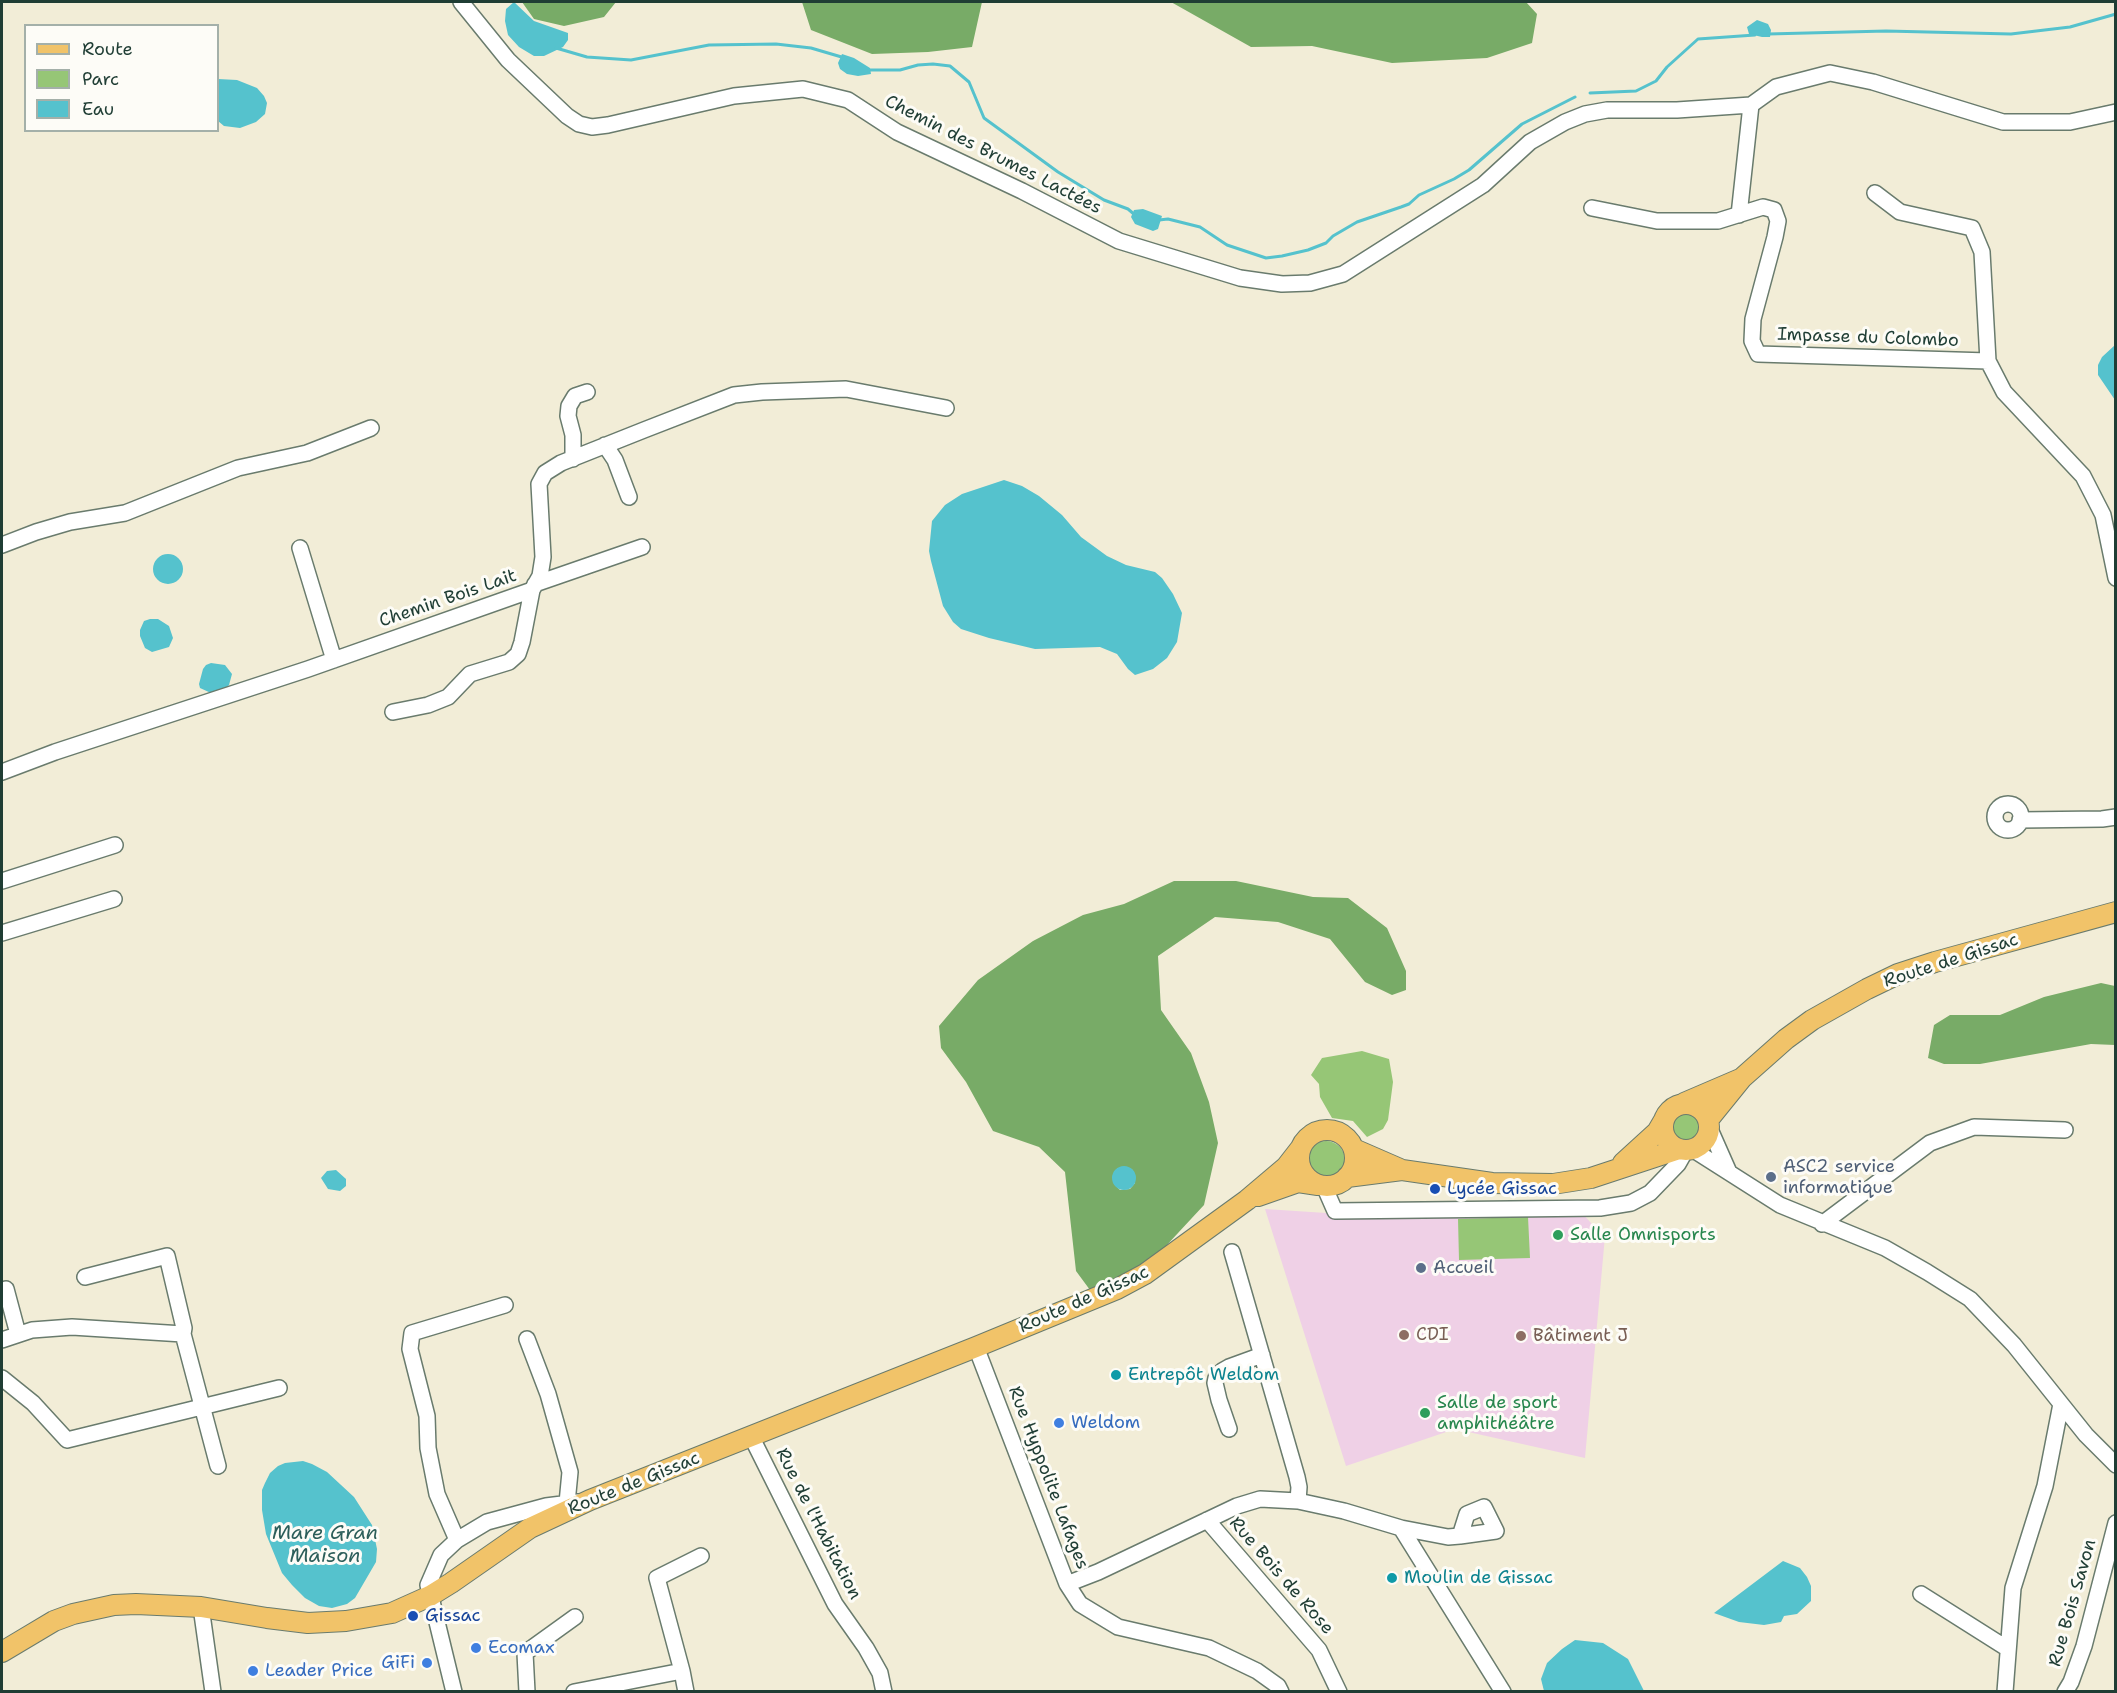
<!DOCTYPE html>
<html>
<head>
<meta charset="utf-8">
<style>
	body { margin:0 }
	#map { position:relative; width:2117px; height:1693px; overflow:hidden; background:#f2edd7; font-family:"Shantell Sans",sans-serif }
	canvas { display:block }
	.frame { position:absolute; inset:0; border:3px solid #1f3d34; pointer-events:none }
	.legend { position:absolute; left:24px; top:24px; width:195px; height:108px; box-sizing:border-box; background:#fdfcf7; border:2px solid #a4b0a9; margin:0; padding:8px 10px; list-style:none; font-size:18px; color:#1f3d34 }
	.legend li { display:flex; align-items:center; gap:12px; height:30px }
	.legend b { width:30px; border:2px solid #a4b0a9 }
</style>
</head>
<body>
<div id="map">
<canvas width="2117" height="1693"></canvas>
<div class="frame"></div>
<ul class="legend">
<li><b style="height:8px;background:#f1c369"></b>Route</li>
<li><b style="height:16px;background:#96c676"></b>Parc</li>
<li><b style="height:16px;background:#55c2cd"></b>Eau</li>
</ul>
</div>
<script>
const g = document.querySelector('canvas').getContext('2d');
g.lineJoin = 'round';
function fill(path, color) { g.fillStyle = color; g.fill(path, 'evenodd'); }
const poly = rows => new Path2D(rows.map(r => 'M' + r).join(''));
function trace(path, color, width, dash) { g.strokeStyle = color; g.lineWidth = width; g.lineCap = dash ? 'butt' : 'round'; g.setLineDash(dash || []); g.stroke(path); }
function drawText(font, color, halo, rows, align = 'center') {
  g.font = font + ' "Shantell Sans",sans-serif'; g.lineWidth = 6; g.setLineDash([]); g.textBaseline = 'middle'; g.strokeStyle = halo; g.fillStyle = color; for (const [text, x, y, turn = 0] of rows) {
    g.save(); g.translate(x, y); g.rotate((+turn || 0) * Math.PI / 180); g.textAlign = isNaN(turn) ? turn : align; if (halo) g.strokeText(text, 0, 0); g.fillText(text, 0, 0); g.restore();
  }
}
fill(poly([
	[1265,1209,1357,1215,1581,1212,1592,1224,1595,1236,1605,1236,1585,1458,1455,1429,1346,1466]
]), '#efd0e6');
fill(poly([
	[1362,1051,1389,1059,1393,1082,1388,1120,1383,1129,1367,1137,1353,1121,1332,1118,1320,1097,1319,1084,1311,1075,1322,1058],
	[1683,1109,1695,1111,1701,1115,1704,1134,1697,1144,1673,1143,1669,1138,1667,1132,1671,1115],
	'1307 1160a19 19 0 1 1 38 0a19 19 0 1 1-38 0Z',
	[1528,1217,1530,1258,1459,1260,1458,1219]
]), '#96c676');
fill(poly([
	[522,2,616,2,604,17,564,26,534,19],
	[802,2,982,2,972,47,928,52,872,54,811,30],
	[1171,2,1526,2,1537,14,1532,43,1487,58,1392,63,1312,46,1251,47],
	[1174,881,1236,881,1313,897,1348,898,1387,928,1406,971,1406,990,1392,995,1365,982,1330,939,1278,922,1215,917,1158,956,1161,1010,1191,1053,1209,1102,1218,1143,1204,1205,1152,1261,1090,1290,1076,1271,1065,1172,1039,1147,993,1131,966,1082,941,1048,939,1026,978,980,1033,941,1083,915,1124,904],
	[1118,1168,1132,1169,1135,1183,1130,1189,1120,1190,1115,1185,1114,1172],
	[2101,983,2115,986,2115,1045,2091,1044,1980,1064,1944,1064,1928,1058,1934,1025,1950,1015,2000,1015,2044,997]
]), '#78ab67');
fill(poly([
	[514,2,534,21,568,33,568,40,563,47,544,56,534,56,519,47,508,35,505,21,506,9],
	[1757,20,1768,24,1771,30,1770,37,1762,37,1749,34,1747,27],
	[842,54,854,58,870,68,871,74,858,76,847,74,840,69,838,63],
	[218,79,237,80,257,88,264,96,267,103,265,114,256,122,240,128,224,126,218,121],
	[1143,209,1162,216,1158,229,1153,231,1135,224,1131,217,1134,210],
	[2115,345,2115,400,2098,375,2098,365,2102,357],
	[1004,480,1022,486,1039,496,1062,515,1081,537,1107,556,1126,565,1155,572,1162,578,1173,594,1182,613,1177,642,1167,658,1153,669,1135,675,1128,669,1117,654,1100,647,1035,649,989,638,961,629,953,622,943,606,931,561,929,551,932,521,945,505,962,494],
	'153 569a15 15 0 1 1 30 0a15 15 0 1 1-30 0Z',
	[150,619,158,619,169,626,173,638,169,647,152,652,145,648,140,636,140,630,144,621],
	[211,663,225,665,232,674,229,685,225,689,211,693,200,688,199,684,203,669,206,665],
	'1112 1178a12 12 0 1 1 24 0a12 12 0 1 1-24 0Z',
	[336,1170,346,1179,346,1186,340,1191,328,1189,321,1178,327,1171],
	[303,1461,312,1464,327,1472,354,1497,372,1525,377,1549,376,1562,355,1598,347,1604,332,1608,319,1606,305,1598,292,1585,282,1573,266,1534,262,1510,262,1490,265,1483,270,1473,278,1466,285,1463],
	[1783,1561,1800,1568,1807,1577,1811,1586,1811,1601,1797,1614,1784,1616,1781,1622,1764,1625,1739,1622,1714,1613],
	[1575,1640,1603,1643,1628,1659,1644,1691,1544,1691,1541,1679,1547,1663,1562,1649]
]), '#55c2cd');
trace(poly([
	[1768,34,1886,31,2011,34,2070,27,2116,14],
	[556,48,587,57,631,60,709,45,776,44,811,48,845,58],
	[869,70,900,70,918,65,933,64,950,66,969,82,984,118,1058,172,1104,200,1128,209,1135,215],
	[1590,93,1636,91,1656,81,1667,67,1698,39,1755,35],
	[1159,220,1168,219,1200,227,1227,245,1266,258,1282,256,1308,250,1326,243,1333,236,1357,222,1401,207,1409,204,1419,195,1454,179,1469,170,1522,124,1575,97]
]), '#55c2cd', 3);
const minor = poly([
	[461,2,508,60,567,116,579,124,592,127,608,125,734,96,803,89,848,100,897,132,1022,191,1119,241,1240,278,1282,284,1310,283,1343,274,1483,185,1530,142,1565,122,1585,114,1607,110,1677,110,1751,105,1776,87,1830,73,1873,82,2003,122,2070,122,2116,112],
	[1875,193,1900,212,1972,228,1982,252,1988,361,2004,392,2083,476,2103,515,2116,578],
	[1592,208,1657,221,1718,221,1763,207,1774,210,1778,221,1775,237,1753,319,1752,341,1758,354,1988,361],
	[1739,215,1751,105],
	[605,445,615,460,629,497],
	[573,459,573,435,568,416,569,406,575,396,587,392],
	[2,545,36,532,70,522,125,513,238,468,307,453,371,428],
	[300,548,334,660],
	[535,584,642,547],
	[393,712,428,705,448,697,470,674,509,662,518,654,522,642,532,590],
	[2,772,55,752,308,669,532,590,540,576,543,557,539,484,545,473,561,463,644,430,734,395,762,392,846,389,946,408],
	'1995 817a13 13 0 1 1 26 0a13 13 0 1 1-26 0Z',
	[2020,820,2102,819,2116,817],
	[2,881,115,845],
	[2,933,114,899],
	[1709,1127,1728,1170],
	[1692,1149,1780,1205,1885,1248,1927,1272,1970,1299,2014,1345,2086,1435,2116,1465],
	[1324,1186,1335,1211,1600,1208,1631,1203,1650,1193,1678,1164,1686,1150],
	[1822,1224,1930,1143,1974,1127,2065,1130],
	[1232,1252,1297,1477,1299,1487,1298,1501],
	[85,1277,167,1256,184,1328,183,1334,218,1466],
	[6,1289,18,1334],
	[527,1339,548,1394,570,1472,567,1503],
	[2,1340,32,1330,72,1327,183,1334],
	[976,1347,1067,1584,1098,1572,1237,1506,1260,1499,1298,1501,1344,1511,1401,1528,1503,1692],
	[2,1378,33,1403,67,1440,279,1388],
	[1229,1429,1219,1400,1215,1383,1216,1378,1222,1371,1229,1367,1262,1355],
	[751,1436,835,1604,866,1648,880,1673,884,1692],
	[1207,1520,1319,1650,1339,1692],
	[1401,1528,1448,1537,1460,1536,1496,1531,1484,1507,1467,1514,1460,1536],
	[457,1540,437,1494,428,1448,427,1416,410,1349,412,1333,505,1305],
	[1067,1584,1080,1604,1118,1627,1209,1648,1257,1671,1278,1686,1281,1692],
	[1921,1594,2008,1649],
	[201,1607,213,1692],
	[682,1671,657,1578,701,1556],
	[454,1692,428,1585,441,1555,457,1540,487,1522,546,1506,578,1502],
	[527,1692,525,1653,575,1617],
	[574,1692,682,1671,686,1692],
	[2005,1692,2013,1588,2045,1486,2061,1404],
	[2065,1692,2071,1682,2084,1646,2116,1523]
]);
const major = poly([
	[1684,1103,1740,1079],
	'1663 1127a23 23 0 1 1 46 0a23 23 0 1 1-46 0Z',
	[1708,1120,1742,1078,1786,1039,1812,1020,1867,989,1898,974,1935,962,2116,912],
	'1299 1158a28 28 0 1 1 56 0a28 28 0 1 1-56 0Z',
	[1354,1149,1400,1169],
	[1623,1163,1657,1132,1664,1120],
	[1347,1177,1402,1170,1492,1183,1553,1184,1591,1178,1679,1149],
	[1258,1196,1298,1182,1318,1185],
	[2,1652,54,1621,73,1614,114,1605,136,1604,201,1607,267,1618,308,1623,346,1621,392,1613,430,1596,451,1583,530,1528,590,1500,976,1347,1117,1289,1145,1274,1247,1200,1286,1167,1300,1149]
]);
trace(minor, '#697b6d', 18);
trace(major, '#697b6d', 22);
trace(minor, '#fff', 15);
trace(major, '#f1c369', 20);
for (const [x, y, r, color] of [
	[1771,1177,6,"#5c6f8a"],
	[1435,1189,6,"#1a4fb4"],
	[1558,1235,6,"#2e9e5b"],
	[1421,1268,6,"#5c6f8a"],
	[1404,1335,6,"#8d6e63"],
	[1521,1336,6,"#8d6e63"],
	[1116,1375,6,"#0f9aa8"],
	[1425,1413,6,"#2e9e5b"],
	[1059,1423,6,"#3f7fe0"],
	[1392,1578,6,"#0f9aa8"],
	[413,1616,6,"#1a4fb4"],
	[476,1648,6,"#3f7fe0"],
	[427,1663,6,"#3f7fe0"],
	[253,1671,6,"#3f7fe0"]
]) { const dot = new Path2D(); dot.arc(x, y, r, 0, 2 * Math.PI); g.fillStyle = color; g.fill(dot); trace(dot, '#fdfcf7', 2); }
drawText('18px', '#1f3d34', '#fdfcf7', [
	["Chemin des Brumes Lactées",993,155,27],
	["Impasse du Colombo",1868,338,2],
	["Chemin Bois Lait",448,599,-19],
	["Route de Gissac",1951,961,-18],
	["Route de Gissac",1084,1300,-24],
	["Rue Hyppolite Lafages",1048,1478,69],
	["Route de Gissac",634,1484,-22],
	["Rue de l'Habitation",818,1524,63],
	["Rue Bois de Rose",1281,1576,49],
	["Rue Bois Savon",2073,1603,-74]
]);
drawText('18px', '#4e5e75', '#fdfcf7', [
	["ASC2 service",1783,1167],
	["informatique",1783,1188],
	["Accueil",1433,1268]
], 'left');
drawText('18px', '#164399', '#fdfcf7', [
	["Lycée Gissac",1447,1189],
	["Gissac",425,1616]
], 'left');
drawText('18px', '#27864d', '#fdfcf7', [
	["Salle Omnisports",1570,1235],
	["Salle de sport",1437,1403],
	["amphithéâtre",1437,1424]
], 'left');
drawText('18px', '#785e54', '#fdfcf7', [
	["CDI",1416,1335],
	["Bâtiment J",1533,1336]
], 'left');
drawText('18px', '#0d838f', '#fdfcf7', [
	["Entrepôt Weldom",1128,1375],
	["Moulin de Gissac",1404,1578]
], 'left');
drawText('18px', '#366cbe', '#fdfcf7', [
	["Weldom",1071,1423],
	["Ecomax",488,1648],
	["GiFi",415,1663,"right"],
	["Leader Price",265,1671]
], 'left');
drawText('italic 20px', '#2c5e5a', '#fdfcf7', [
	["Mare Gran",325,1534],
	["Maison",325,1557]
]);
</script>
</body>
</html>
